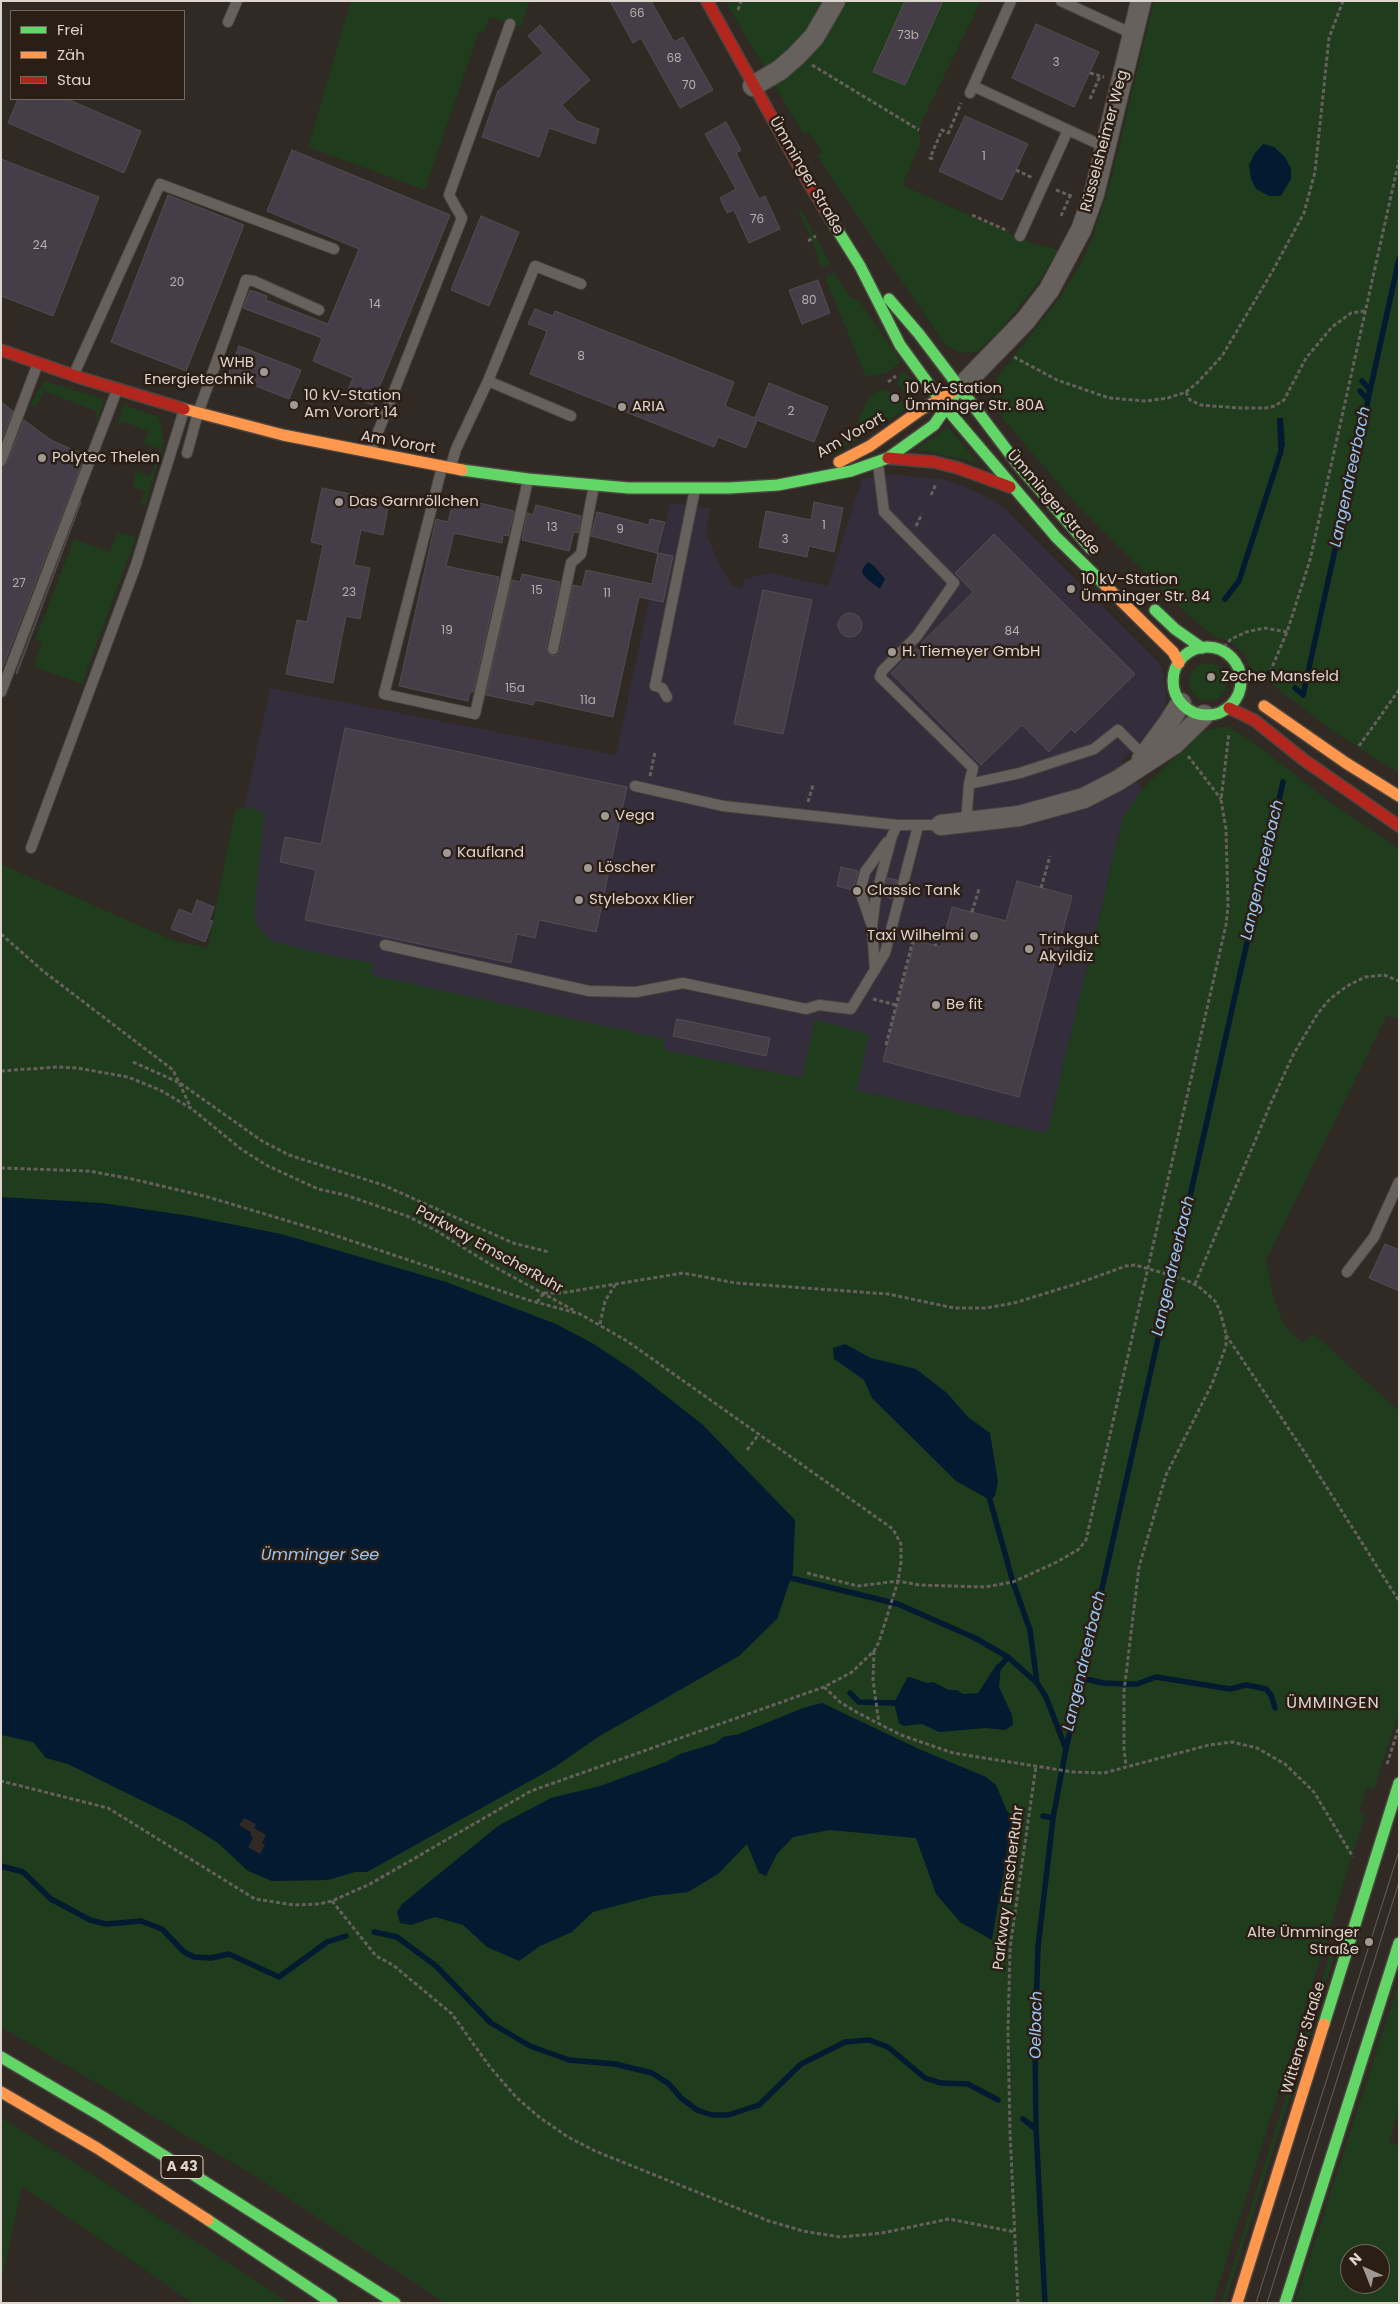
<!DOCTYPE html>
<html>
<head>
<meta charset="utf-8">
<style>
	body { margin:0 }
	#map { position:relative; width:1400px; height:2304px; overflow:hidden; background:#302924; font-family:Poppins,sans-serif }
	canvas { display:block }
	.frame { position:absolute; inset:0; border:2px solid #ded5cf; pointer-events:none }
	.legend { position:absolute; left:10px; top:10px; width:175px; height:90px; box-sizing:border-box; background:#2b1e15; border:1px solid #73675f; margin:0; padding:6px 9px; list-style:none; font-size:15px; color:#ded5cf }
	.legend li { display:flex; align-items:center; gap:10px; height:25px }
	.legend b { width:25px; border:1px solid #73675f }
	.north { position:absolute; left:1340px; top:2244px; width:50px; height:50px; box-sizing:border-box; background:#2b1e15; border:1px solid #73675f; border-radius:50%; rotate:316deg; font-size:14px; font-weight:700; line-height:20px; text-align:center; color:#ded5cf }
	.north::after { content:''; display:block; margin:auto; width:18px; height:22px; background:#a19993; clip-path:polygon(50% 0,100% 100%,50% 72%,0 100%) }
</style>
</head>
<body>
<div id="map">
<canvas width="1400" height="2304"></canvas>
<div class="frame"></div>
<ul class="legend">
<li><b style="height:6px;background:#63d668"></b>Frei</li>
<li><b style="height:6px;background:#ff974d"></b>Zäh</li>
<li><b style="height:6px;background:#b3261e"></b>Stau</li>
</ul>
<div class="north">N</div>
</div>
<script>
const g = document.querySelector('canvas').getContext('2d');
g.lineJoin = 'round';
function fill(path, color) { g.fillStyle = color; g.fill(path, 'evenodd'); }
const poly = rows => new Path2D(rows.map(r => 'M' + r).join(''));
function trace(path, color, width, dash) { g.strokeStyle = color; g.lineWidth = width; g.lineCap = dash ? 'butt' : 'round'; g.setLineDash(dash || []); g.stroke(path); }
function drawText(font, color, halo, rows, align = 'center') {
  g.font = font + ' Poppins,sans-serif'; g.lineWidth = 5; g.setLineDash([]); g.textBaseline = 'middle'; g.strokeStyle = halo; g.fillStyle = color; for (const [text, x, y, turn = 0] of rows) {
    g.save(); g.translate(x, y); g.rotate((+turn || 0) * Math.PI / 180); g.textAlign = isNaN(turn) ? turn : align; if (halo) g.strokeText(text, 0, 0); g.fillText(text, 0, 0); g.restore();
  }
}
fill(poly([
	[887,474,941,479,965,487,985,496,1004,508,1160,664,1163,672,1166,699,1163,712,1149,734,1121,761,1142,789,1123,818,1047,1134,855,1090,815,1020,803,1078,662,1050,208,948,245,806,270,688,616,755,670,503,710,508,706,533,718,562,733,586,742,588,744,579,771,573,828,586,862,479]
]), '#342e3c');
fill(poly([
	[351,1,530,1,521,27,489,17,484,32,479,31,425,190,308,147],
	[725,1,981,1,922,121,919,130,920,145,902,185,1027,241,1058,250,1038,283,999,332,977,352,961,353,945,345,817,156,822,152,809,132,804,135],
	[1154,1,1399,1,1399,773,1334,732,1251,668,1245,655,1237,647,1229,641,1213,636,1177,605,1074,502,999,414,994,399,996,379,1061,296,1082,261,1093,236,1110,184],
	[801,209,830,264,821,268,812,241,798,210],
	[834,273,852,299,858,299,901,362,886,373,866,377,826,280,826,276],
	[906,371,913,384,911,403,897,382,899,376],
	[44,381,104,399,96,424,96,411,44,391,38,404,29,407],
	[883,389,893,393,890,396,896,403,900,399,906,409,832,455,854,430,868,399,874,393],
	[124,405,159,417,164,442,145,506,140,504,145,491,132,486,137,471,150,476,160,449,143,443,148,431,122,421,115,431],
	[948,427,977,462,916,449],
	[118,532,136,537,82,684,34,667,42,643,35,640,74,539,110,552],
	'1189 682a19 19 0 1 1 38 0a19 19 0 1 1-38 0Z',
	[1228,726,1257,745,1331,803,1399,849,1399,1020,1387,1015,1266,1261,1273,1296,1284,1325,1302,1343,1314,1334,1399,1411,1399,1713,1374,1789,1367,1787,1359,1813,1365,1815,1213,2303,445,2303,260,2179,1,2027,1,864,172,940,208,948,235,810,249,807,264,813,254,914,257,926,271,941,318,953,373,963,371,975,664,1039,663,1050,802,1078,815,1019,869,1035,856,1090,1047,1134,1123,818,1142,789,1202,731],
	[1333,1945,1337,1947,1225,2303,1221,2303],
	[1399,1982,1399,2107,1389,2142,1399,2145,1399,2303,1295,2303],
	[1350,2254,1380,2254,1380,2284,1350,2284],
	[1,2118,83,2168,289,2303,193,2303,22,2186,1,2284]
]), '#1f3c1d');
fill(poly([
	[1263,144,1274,147,1284,156,1291,168,1291,179,1281,196,1269,196,1256,189,1251,179,1249,165,1255,153],
	[1277,418,1283,418,1285,446,1281,451,1278,444],
	[868,562,874,566,885,579,880,589,867,579,862,573,863,568],
	[1,1197,102,1203,190,1216,281,1234,446,1282,556,1324,592,1343,633,1370,703,1425,795,1520,793,1572,777,1619,739,1656,598,1737,555,1767,367,1872,355,1872,328,1880,272,1881,248,1871,218,1843,185,1822,68,1764,46,1758,33,1742,1,1735],
	[845,1344,871,1358,916,1369,947,1393,968,1417,990,1433,998,1482,995,1496,990,1500,956,1481,872,1398,864,1380,834,1359,833,1348],
	[997,1664,1001,1665,999,1687,1012,1715,1013,1725,1005,1730,986,1728,939,1732,922,1724,904,1726,899,1723,894,1703,907,1678,910,1677,927,1683,933,1682,949,1690,957,1690,963,1694,978,1693],
	[822,1703,919,1749,986,1777,996,1785,1007,1811,1013,1816,992,1940,960,1922,936,1894,916,1838,830,1830,793,1837,777,1854,766,1876,759,1873,747,1844,718,1874,688,1892,653,1896,593,1912,572,1932,540,1946,519,1961,487,1947,463,1925,435,1917,411,1925,400,1923,397,1912,402,1904,498,1826,551,1798,600,1786,666,1762,680,1754,716,1743,723,1737,739,1734,803,1708]
]), '#041a31');
fill(poly([
	[244,1818,256,1824,254,1828,266,1835,262,1843,265,1845,260,1854,248,1847,253,1838,250,1835,251,1832,239,1825]
]), '#302924');
trace(poly([
	[1362,381,1370,390],
	[1360,391,1368,400],
	[1225,599,1239,581,1281,451,1281,445],
	[1270,672,1278,676],
	[1295,688,1303,695,1399,259],
	[990,1500,1013,1582,1030,1630,1037,1683],
	[787,1577,898,1604,975,1638,1008,1657,1037,1683,1046,1697,1066,1749],
	[997,1670,1008,1657],
	[1081,1678,1103,1683,1128,1684,1137,1684,1156,1677,1230,1689,1246,1685,1257,1687,1266,1689,1271,1695,1275,1708],
	[850,1693,859,1702,894,1703],
	[1043,1816,1053,1818],
	[1,1866,23,1872,51,1899,90,1920,106,1924,141,1921,162,1929,184,1952,194,1957,211,1958,229,1954,279,1977,327,1942,346,1936],
	[374,1932,397,1937,436,1966,491,2023,530,2046,569,2060,615,2064,652,2073,669,2084,681,2098,697,2110,712,2115,728,2115,759,2105,801,2064,845,2042,869,2040,888,2047,925,2078,941,2083,968,2084,998,2100],
	[1023,2119,1036,2129],
	[1045,2303,1036,2129,1035,2039,1038,1947,1053,1818,1066,1749,1283,782]
]), '#041a31', 5.5);
const building = poly([
	[610,1,651,1,674,42,683,37,713,90,680,108,641,38,633,43,610,1],
	[905,1,943,1,905,85,873,72,905,1],
	[1036,24,1099,52,1074,107,1012,78,1036,24],
	[540,25,590,80,562,105,577,121,599,129,595,144,549,128,539,157,482,137,498,91,543,53,528,36,540,25],
	[18,99,67,99,141,131,124,173,8,123,18,99],
	[965,116,1028,144,1002,200,939,171,965,116],
	[726,122,741,150,736,153,759,199,765,196,780,229,749,243,734,210,727,213,720,198,736,189,705,134,726,122],
	[292,150,450,215,372,405,346,394,353,378,313,361,322,338,243,308,250,290,267,296,266,300,328,324,359,249,267,211,292,150],
	[1,159,99,197,53,316,1,296,1,159],
	[168,195,244,225,186,371,111,342,168,195],
	[481,216,519,232,489,306,451,290,481,216],
	[818,280,830,313,802,324,789,290,818,280],
	[535,309,553,316,555,311,734,382,725,406,755,418,769,383,828,407,814,442,757,420,746,448,718,437,714,447,530,374,547,331,528,324,535,309],
	[239,346,301,370,289,399,228,375,239,346],
	[1,402,13,411,1,441,1,402],
	[24,420,51,440,85,455,2,669,1,468,7,463,24,420],
	[322,488,389,502,383,535,361,530,354,565,370,568,360,619,346,616,333,683,286,674,297,620,307,622,323,545,311,542,322,488],
	[454,497,514,511,508,536,503,535,502,543,454,533,446,566,499,577,473,692,470,692,468,701,399,686,436,519,448,522,454,497],
	[81,502,17,674,16,673,81,502],
	[814,502,843,508,834,552,809,546,807,557,759,547,766,511,811,520,814,502],
	[536,505,581,516,578,533,574,532,569,551,522,540,527,513,533,515,536,505],
	[597,512,649,525,650,519,665,522,657,553,591,536,597,512],
	[994,534,1135,674,1075,733,1071,729,1049,752,1022,725,981,765,891,673,973,592,955,573,994,534],
	[658,553,673,556,663,602,639,597,613,717,535,700,533,705,486,695,512,580,520,582,522,574,560,582,546,648,549,654,555,656,560,650,573,585,582,587,586,570,652,584,658,553],
	[763,590,812,600,783,734,734,724,763,590],
	'838 625a12 12 0 1 1 24 0a12 12 0 1 1-24 0Z',
	[345,728,627,787,596,932,539,920,535,938,517,934,511,963,305,920,316,870,280,862,285,837,321,844,345,728],
	[841,867,858,871,853,890,837,886,841,867],
	[888,878,897,880,892,899,883,896,888,878],
	[1017,881,1072,896,1019,1097,883,1061,915,940,941,947,952,907,1006,921,1017,881],
	[197,900,214,907,209,920,213,921,205,942,171,929,179,909,192,914,197,900],
	[677,1019,770,1038,766,1056,673,1036,677,1019],
	[1385,1244,1399,1250,1399,1291,1369,1278,1385,1244]
]);
fill(building, '#453d47');
trace(building, '#524e4f', 1);
const lane = poly([
	[1061,1,1133,34],
	[228,22,237,1],
	[973,86,1105,147],
	[970,93,1011,1],
	[1020,236,1068,130],
	[74,374,160,184,334,249],
	[488,381,571,416],
	[371,450,462,218,449,195,510,24],
	[187,453,198,413,246,280,254,281,319,310],
	[1,461,38,363],
	[878,464,884,512,954,583,917,636,882,671,880,677,973,768,969,784,966,823],
	[451,466,456,449,488,381,535,266,581,284],
	[442,467,384,694,475,714,528,480],
	[553,649,571,563,581,554,594,485],
	[1,692,117,390],
	[667,697,662,688,655,686,695,489],
	[969,784,1020,773,1094,749,1118,730,1136,748,1150,754],
	[635,786,723,806,897,825,941,825],
	[31,848,136,565,184,410],
	[871,923,860,891,865,872,887,842],
	[385,945,589,991,636,992,683,983,806,1009,819,1005,851,1009,885,953,918,826],
	[875,970,872,926,876,895,892,836,897,825],
	[1347,1272,1374,1237,1399,1182]
]);
const street = poly([
	[753,86,780,70,796,56,814,37,835,1],
	[959,389,1025,321,1049,290,1081,230,1094,194,1141,1],
	[1142,759,1167,725,1181,703],
	[941,825,1019,816,1084,798,1117,781,1174,744,1204,715]
]);
const fast = poly([
	[833,223,860,266,900,345,946,408,1056,537,1106,586],
	[889,299,919,334,1019,466,1091,549],
	[462,470,528,479,629,488,729,488,778,485,851,471,888,458,934,425,959,389],
	[1155,610,1175,629,1202,648],
	'1173 681a34 34 0 1 1 68 0a34 34 0 1 1-68 0Z',
	[1324,2024,1399,1783],
	[1,2057,103,2117,395,2303],
	[208,2220,332,2303],
	[1285,2303,1399,1943]
]);
const slow = poly([
	[184,409,283,435,462,470],
	[839,462,870,446,922,409,953,392],
	[1106,586,1173,652,1179,663],
	[1264,706,1346,763,1399,796],
	[1,2092,97,2148,208,2220],
	[1237,2303,1324,2024]
]);
const jam = poly([
	[707,1,801,170,833,223],
	[1,350,81,378,184,409],
	[888,458,934,462,958,468,1010,487],
	[1229,708,1254,720,1304,760,1399,826]
]);
trace(lane, '#4b4540', 12);
trace(street, '#4b4540', 22);
trace(fast, '#4b4540', 14);
trace(slow, '#4b4540', 14);
trace(jam, '#4b4540', 14);
trace(poly([
	[738,10,741,1],
	[812,65,919,130],
	[1090,73,1104,77],
	[1090,99,1100,76],
	[948,134,961,103],
	[933,159,930,158,942,130,948,133],
	[1016,170,1033,178],
	[1056,190,1074,197],
	[972,215,1008,231],
	[1061,216,1070,196],
	[808,241,816,236],
	[1014,357,1057,380,1109,398,1146,401,1168,398,1186,392,1197,383,1222,356,1272,272,1304,213,1315,172,1329,38,1343,1],
	[888,382,896,376],
	[1186,392,1190,400,1201,405,1238,408,1266,408,1275,406,1284,400,1306,358,1332,327,1351,313,1365,311],
	[931,495,936,484],
	[916,526,922,514],
	[1224,647,1231,639,1246,632,1265,628,1287,632],
	[1270,672,1287,632,1310,560,1399,160],
	[1359,746,1399,690],
	[1188,756,1221,799],
	[650,776,655,752],
	[808,802,813,785],
	[1041,888,1050,856],
	[972,912,979,889],
	[1,934,43,971,173,1070,191,1108],
	[905,936,906,934,914,936,931,932],
	[922,942,931,932,936,946],
	[873,999,896,1005],
	[886,1045,914,936],
	[133,1062,180,1083,262,1141,289,1155,383,1185,513,1243,549,1252],
	[1,1071,57,1067,77,1068,128,1077,162,1091,192,1109,241,1149,266,1165,318,1189,345,1195,407,1216,435,1230,493,1266,575,1311],
	[1,1168,89,1171,132,1179,208,1197,328,1233,528,1300,580,1314,627,1341,893,1529,901,1544,901,1562,898,1581,879,1642,874,1651,852,1672,824,1687,531,1791,370,1884,332,1901,319,1904,294,1905,255,1899,108,1808,1,1781],
	[1195,1284,1271,1103,1293,1055,1318,1013,1330,999,1347,986,1365,977,1384,975,1399,981],
	[544,1293,561,1293,683,1273,736,1283,888,1294,954,1308,986,1308,1014,1303,1079,1283,1126,1266,1135,1265,1184,1279,1198,1286,1215,1301,1220,1311,1226,1334,1226,1346,1212,1384,1166,1475,1139,1567,1124,1691,1124,1748,1126,1766],
	[537,1302,544,1293],
	[600,1324,605,1301,615,1285],
	[1226,1335,1303,1450,1399,1601],
	[747,1450,759,1434],
	[807,1573,858,1586,898,1581,919,1585,985,1587,1013,1582,1057,1562,1079,1549,1086,1540,1226,925,1228,906,1226,829,1221,800,1229,733],
	[874,1651,873,1680,879,1724],
	[824,1687,840,1702,858,1713,901,1735,953,1753,1073,1772,1104,1773,1209,1745,1232,1742,1257,1748,1285,1764,1314,1792,1353,1857],
	[1387,1764,1399,1727],
	[332,1901,376,1956,393,1965,452,2014,490,2067,516,2097,539,2117,568,2137,595,2151,769,2221,803,2231,840,2237,882,2233,949,2219,1015,2232],
	[1018,2303,1010,2132,1008,2032,1010,1948,1036,1766]
]), '#66605d', 3, [4, 2.5]);
trace(lane, '#67615d', 10);
trace(street, '#67615d', 20);
trace(fast, '#63d668', 11);
trace(slow, '#ff974d', 11);
trace(jam, '#b3261e', 11);
trace(poly([
	[1256,2303,1399,1851],
	[1267,2303,1399,1882]
]), '#66605b', 1);
for (const [x, y, r, color] of [
	[264,372,5,"#a19993"],
	[895,398,5,"#a19993"],
	[294,405,5,"#a19993"],
	[622,407,5,"#a19993"],
	[42,458,5,"#a19993"],
	[339,502,5,"#a19993"],
	[1071,589,5,"#a19993"],
	[892,652,5,"#a19993"],
	[1211,677,5,"#a19993"],
	[605,816,5,"#a19993"],
	[447,853,5,"#a19993"],
	[588,868,5,"#a19993"],
	[857,891,5,"#a19993"],
	[579,900,5,"#a19993"],
	[974,936,5,"#a19993"],
	[1029,949,5,"#a19993"],
	[936,1005,5,"#a19993"],
	[1369,1942,5,"#a19993"]
]) { const dot = new Path2D(); dot.arc(x, y, r, 0, 2 * Math.PI); g.fillStyle = color; g.fill(dot); trace(dot, '#2b1e15', 2); }
drawText('12px', '#b8afad', null, [
	["66",637,14],
	["73b",908,36],
	["68",674,59],
	["3",1056,63],
	["70",689,86],
	["1",984,157],
	["76",757,220],
	["24",40,246],
	["20",177,283],
	["80",809,301],
	["14",375,305],
	["8",581,357],
	["2",791,412],
	["1",824,526],
	["13",552,528],
	["9",620,530],
	["3",785,540],
	["27",19,584],
	["15",537,591],
	["23",349,593],
	["11",607,594],
	["19",447,631],
	["84",1012,632],
	["15a",515,689],
	["11a",588,701]
]);
for (const [x, y, w] of [
	[182,2167,42]
]) { const box = new Path2D(); box.roundRect(x - w / 2, y - 11.5, w, 23, 4); g.fillStyle = '#2b1e15'; g.fill(box); trace(box, '#ded5cf', 1); }
drawText('bold 14px', '#ded5cf', null, [
	["A 43",182,2167]
]);
drawText('15px', '#ded5cf', '#2b1e15', [
	["Rüsselsheimer Weg",1105,141,-75],
	["Ümminger Straße",806,176,60],
	["Am Vorort",851,436,-30],
	["Am Vorort",398,443,10],
	["Ümminger Straße",1053,503,49],
	["Parkway EmscherRuhr",489,1250,29],
	["Parkway EmscherRuhr",1009,1888,-83],
	["Wittener Straße",1304,2038,-73]
]);
drawText('15px', '#ded5cf', '#2b1e15', [
	["WHB",254,363,"right"],
	["Energietechnik",254,380,"right"],
	["10 kV-Station",905,389],
	["Ümminger Str. 80A",905,406],
	["10 kV-Station",304,396],
	["Am Vorort 14",304,413],
	["ARIA",632,407],
	["Polytec Thelen",52,458],
	["Das Garnröllchen",349,502],
	["10 kV-Station",1081,580],
	["Ümminger Str. 84",1081,597],
	["H. Tiemeyer GmbH",902,652],
	["Zeche Mansfeld",1221,677],
	["Vega",615,816],
	["Kaufland",457,853],
	["Löscher",598,868],
	["Classic Tank",867,891],
	["Styleboxx Klier",589,900],
	["Taxi Wilhelmi",964,936,"right"],
	["Trinkgut",1039,940],
	["Akyildiz",1039,957],
	["Be fit",946,1005],
	["Alte Ümminger",1359,1933,"right"],
	["Straße",1359,1950,"right"]
], 'left');
drawText('italic 16px', '#9ac7f4', '#2b1e15', [
	["Langendreerbach",1351,477,-78],
	["Langendreerbach",1263,870,-77],
	["Langendreerbach",1174,1266,-77],
	["Ümminger See",320,1556],
	["Langendreerbach",1085,1661,-77],
	["Oelbach",1037,2025,-89]
]);
g.letterSpacing = '1px';
drawText('16px', '#ded5cf', '#2b1e15', [
	["ÜMMINGEN",1333,1704]
]);
g.letterSpacing = '0px';
</script>
</body>
</html>
